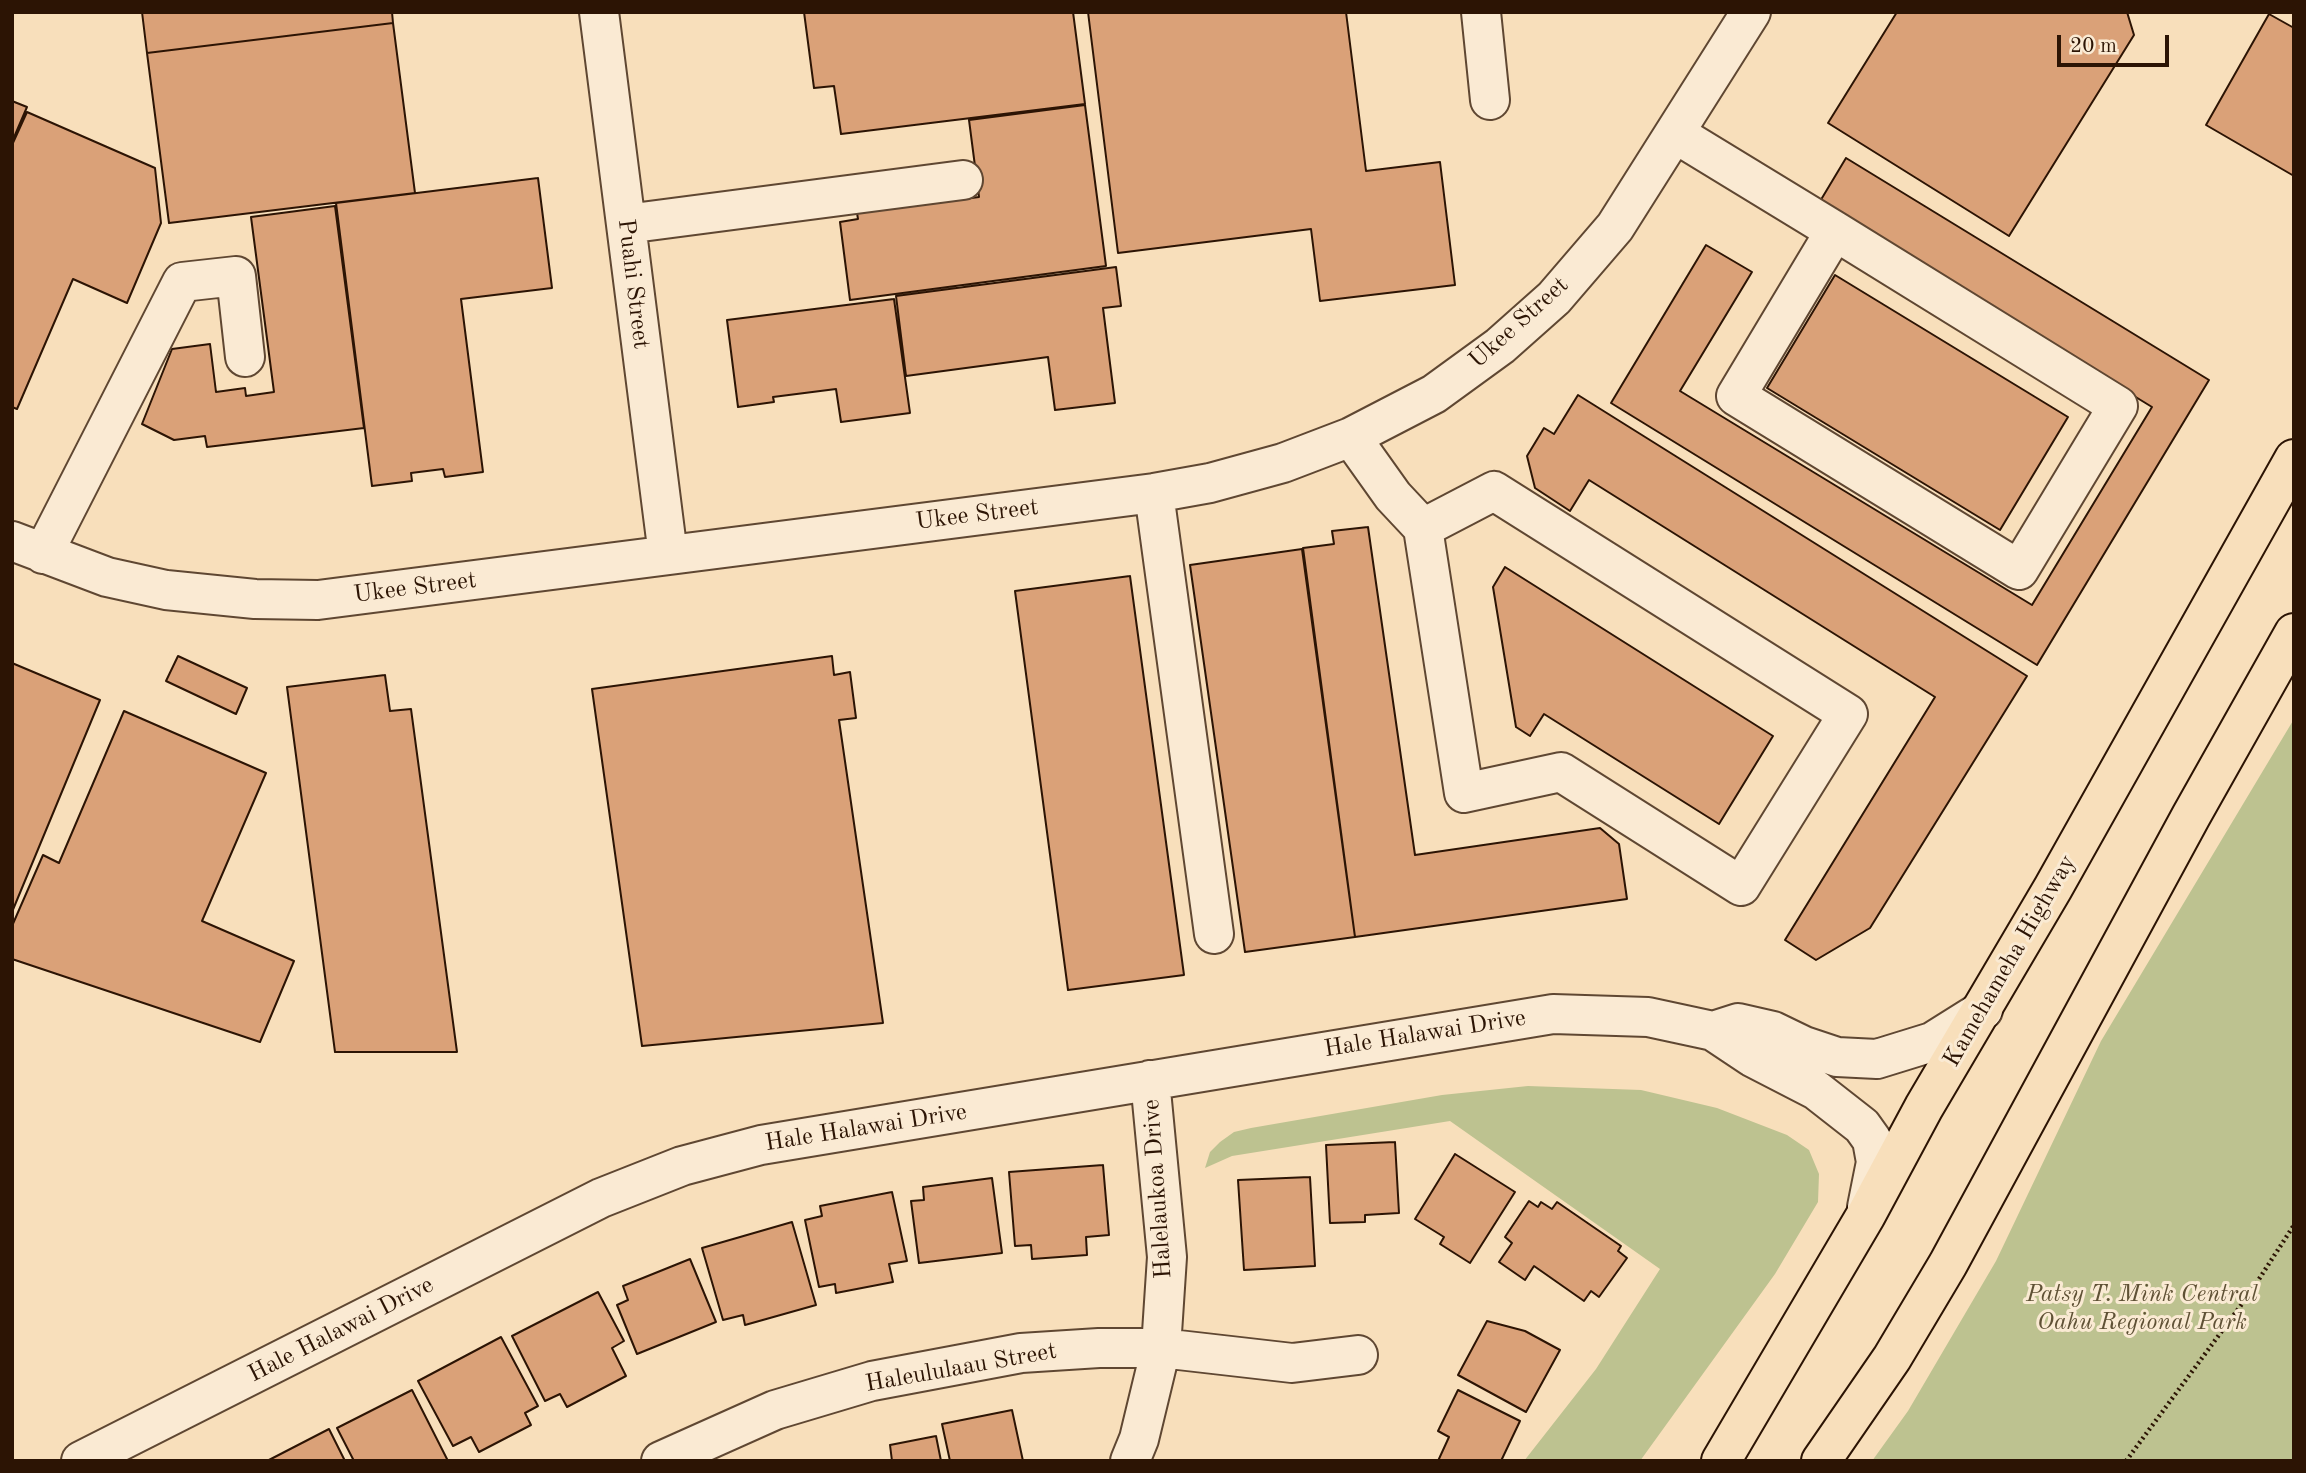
<!DOCTYPE html>
<html>
<head>
<meta charset="utf-8">
<style>
	body { margin:0 }
	#map { position:relative; width:2306px; height:1473px; overflow:hidden; background:#f8dfbb; font-family:"Old Standard TT",serif }
	canvas { display:block }
	.frame { position:absolute; inset:0; border:14px solid #2c1404; pointer-events:none }
	.scale { position:absolute; left:2057px; top:35px; width:112px; height:32px; box-sizing:border-box; border:4px solid #2c1404; border-top:0; padding-left:9px; font-size:21px; line-height:24px; white-space:nowrap; color:#2c1404; -webkit-text-stroke:5px #faead3; paint-order:stroke }
</style>
</head>
<body>
<div id="map">
<canvas width="2306" height="1473"></canvas>
<div class="frame"></div>
<div class="scale">20 m</div>
</div>
<script>
const g = document.querySelector('canvas').getContext('2d');
g.lineJoin = 'round';
function fill(path, color) { g.fillStyle = color; g.fill(path, 'evenodd'); }
const poly = rows => new Path2D(rows.map(r => 'M' + r).join(''));
function trace(path, color, width, dash) { g.strokeStyle = color; g.lineWidth = width; g.lineCap = dash ? 'butt' : 'round'; g.setLineDash(dash || []); g.stroke(path); }
function drawText(font, color, halo, rows, align = 'center') {
  g.font = font + ' "Old Standard TT",serif'; g.lineWidth = 6; g.setLineDash([]); g.textBaseline = 'middle'; g.strokeStyle = halo; g.fillStyle = color; for (const [text, x, y, turn = 0] of rows) {
    g.save(); g.translate(x, y); g.rotate((+turn || 0) * Math.PI / 180); g.textAlign = isNaN(turn) ? turn : align; if (halo) g.strokeText(text, 0, 0); g.fillText(text, 0, 0); g.restore();
  }
}
fill(poly([
	[2294,719,2294,1461,1872,1461,1908,1411,1996,1261,2101,1041],
	[1528,1086,1641,1090,1717,1108,1787,1135,1809,1150,1819,1174,1818,1202,1775,1274,1640,1461,1524,1461,1596,1369,1660,1269,1450,1121,1232,1156,1205,1168,1210,1152,1220,1142,1234,1132,1251,1128,1442,1095]
]), '#bdc290');
const building = poly([
	[142,12,392,12,393,23,147,53,142,12],
	[804,12,1073,12,1085,104,841,134,834,86,814,88,804,12],
	[1088,12,1346,12,1366,171,1440,162,1455,285,1320,301,1311,229,1118,253,1088,12],
	[1897,12,2127,12,2134,35,2009,236,1828,123,1897,12],
	[2269,14,2294,28,2294,176,2206,125,2269,14],
	[393,23,415,193,169,223,147,53,393,23],
	[12,101,27,107,12,142,12,101],
	[1085,105,1106,266,850,300,840,222,858,219,857,213,979,197,969,120,1085,105],
	[27,112,155,168,161,223,127,303,73,279,17,409,12,407,12,145,27,112],
	[1846,158,2209,380,2037,665,1611,403,1706,245,1752,272,1680,391,2032,605,2152,407,1819,203,1846,158],
	[538,178,552,288,461,299,483,472,445,477,443,469,411,473,412,481,372,486,336,203,538,178],
	[335,206,364,428,207,447,205,436,174,440,142,424,172,349,210,344,216,392,245,388,246,396,274,392,251,217,335,206],
	[1116,267,1121,306,1103,308,1115,403,1055,410,1048,357,906,376,896,296,1116,267],
	[1835,275,2068,417,2000,530,1767,388,1835,275],
	[894,299,910,413,841,422,836,389,773,397,774,402,738,407,727,320,894,299],
	[1578,395,2027,676,1870,928,1816,960,1785,940,1935,697,1589,480,1570,511,1535,488,1527,456,1544,428,1554,434,1578,395],
	[1368,527,1415,855,1600,828,1619,844,1627,899,1355,937,1303,548,1334,544,1332,531,1368,527],
	[1302,549,1355,937,1245,952,1190,565,1302,549],
	[1505,567,1773,736,1719,824,1544,714,1530,736,1516,727,1493,587,1505,567],
	[1130,576,1184,975,1068,990,1015,591,1130,576],
	[178,656,247,688,236,714,166,681,178,656],
	[832,656,834,675,850,672,856,718,839,720,883,1023,642,1046,592,689,832,656],
	[12,663,100,700,12,912,12,663],
	[385,675,390,711,411,709,457,1052,335,1052,287,687,385,675],
	[124,711,266,773,202,921,294,961,260,1042,12,959,12,926,43,855,59,863,124,711],
	[1395,1142,1399,1213,1365,1215,1365,1222,1330,1223,1326,1145,1395,1142],
	[1455,1154,1515,1192,1470,1263,1440,1244,1444,1237,1415,1219,1455,1154],
	[1103,1165,1109,1235,1086,1237,1087,1255,1032,1259,1031,1245,1015,1246,1009,1172,1103,1165],
	[1310,1177,1315,1266,1244,1270,1238,1180,1310,1177],
	[992,1178,1002,1253,919,1263,911,1201,924,1200,923,1187,992,1178],
	[892,1192,907,1261,889,1264,893,1282,836,1293,835,1284,819,1287,805,1220,822,1216,820,1206,892,1192],
	[1529,1201,1538,1207,1541,1202,1552,1209,1557,1202,1621,1246,1618,1251,1627,1258,1599,1297,1591,1291,1584,1301,1534,1266,1525,1280,1499,1262,1512,1243,1505,1237,1529,1201],
	[792,1222,816,1305,745,1325,743,1315,723,1320,702,1248,792,1222],
	[690,1259,716,1322,637,1354,617,1305,628,1300,623,1286,690,1259],
	[598,1292,624,1341,612,1348,626,1376,567,1407,560,1394,545,1401,512,1336,598,1292],
	[1487,1321,1525,1331,1560,1350,1526,1412,1458,1375,1487,1321],
	[501,1337,538,1406,525,1413,531,1425,479,1452,471,1437,453,1446,418,1381,501,1337],
	[412,1390,448,1461,354,1461,337,1428,412,1390],
	[1458,1390,1520,1421,1501,1461,1438,1461,1449,1437,1438,1431,1458,1390],
	[1012,1410,1023,1461,950,1461,942,1424,1012,1410],
	[329,1429,345,1461,267,1461,329,1429],
	[936,1436,941,1461,892,1461,890,1445,936,1436]
]);
fill(building, '#daa178');
trace(building, '#2c1404', 2);
const minor = poly([
	[599,12,668,555],
	[1481,12,1490,100],
	[1676,134,1835,231,2118,406,2019,570,1736,396,1835,231],
	[626,224,963,180],
	[1351,437,1393,496,1423,528,1464,793,1561,772,1741,886,1848,714,1494,491,1423,528],
	[1154,493,1214,934],
	[12,541,107,577,166,590,255,599,318,600,1154,493,1210,483,1283,463,1351,437,1434,394,1500,346,1554,298,1615,227,1751,12],
	[43,554,182,282,236,276,245,357],
	[1713,1031,1738,1023,1773,1031,1804,1046,1837,1057,1877,1059,1932,1042,1983,1010],
	[81,1461,601,1198,682,1166,761,1145,1553,1014,1648,1017,1713,1031,1752,1057,1816,1090,1862,1126,1872,1140,1876,1162,1867,1207],
	[661,1461,775,1410,872,1381,1021,1353,1099,1348,1161,1348,1292,1363,1358,1355],
	[1130,1461,1139,1439,1161,1348,1167,1257,1150,1080]
]);
const major = poly([
	[1721,1461,1866,1215,1924,1107,2053,888,2294,459],
	[1821,1461,1892,1358,1948,1264,2191,816,2294,633]
]);
trace(minor, '#5f4732', 42);
trace(major, '#2c1404', 42);
trace(poly([
	[2126,1461,2250,1293,2294,1225]
]), '#2c1404', 4.5, [2, 3.5]);
trace(minor, '#faead3', 38);
trace(major, '#f8dfbb', 38);
drawText('24px', '#2c1404', '#faead3', [
	["Puahi Street",633,284,83],
	["Ukee Street",1519,323,-42],
	["Ukee Street",977,515,-7],
	["Ukee Street",415,588,-7],
	["Kamehameha Highway",2010,961,-60],
	["Hale Halawai Drive",1425,1034,-9],
	["Hale Halawai Drive",866,1128,-9],
	["Halelaukoa Drive",1158,1189,-94],
	["Hale Halawai Drive",341,1330,-27],
	["Haleululaau Street",961,1368,-10]
]);
drawText('italic 24px', '#5f5135', '#faead3', [
	["Patsy T. Mink Central",2142,1295],
	["Oahu Regional Park",2142,1323]
]);
</script>
</body>
</html>
